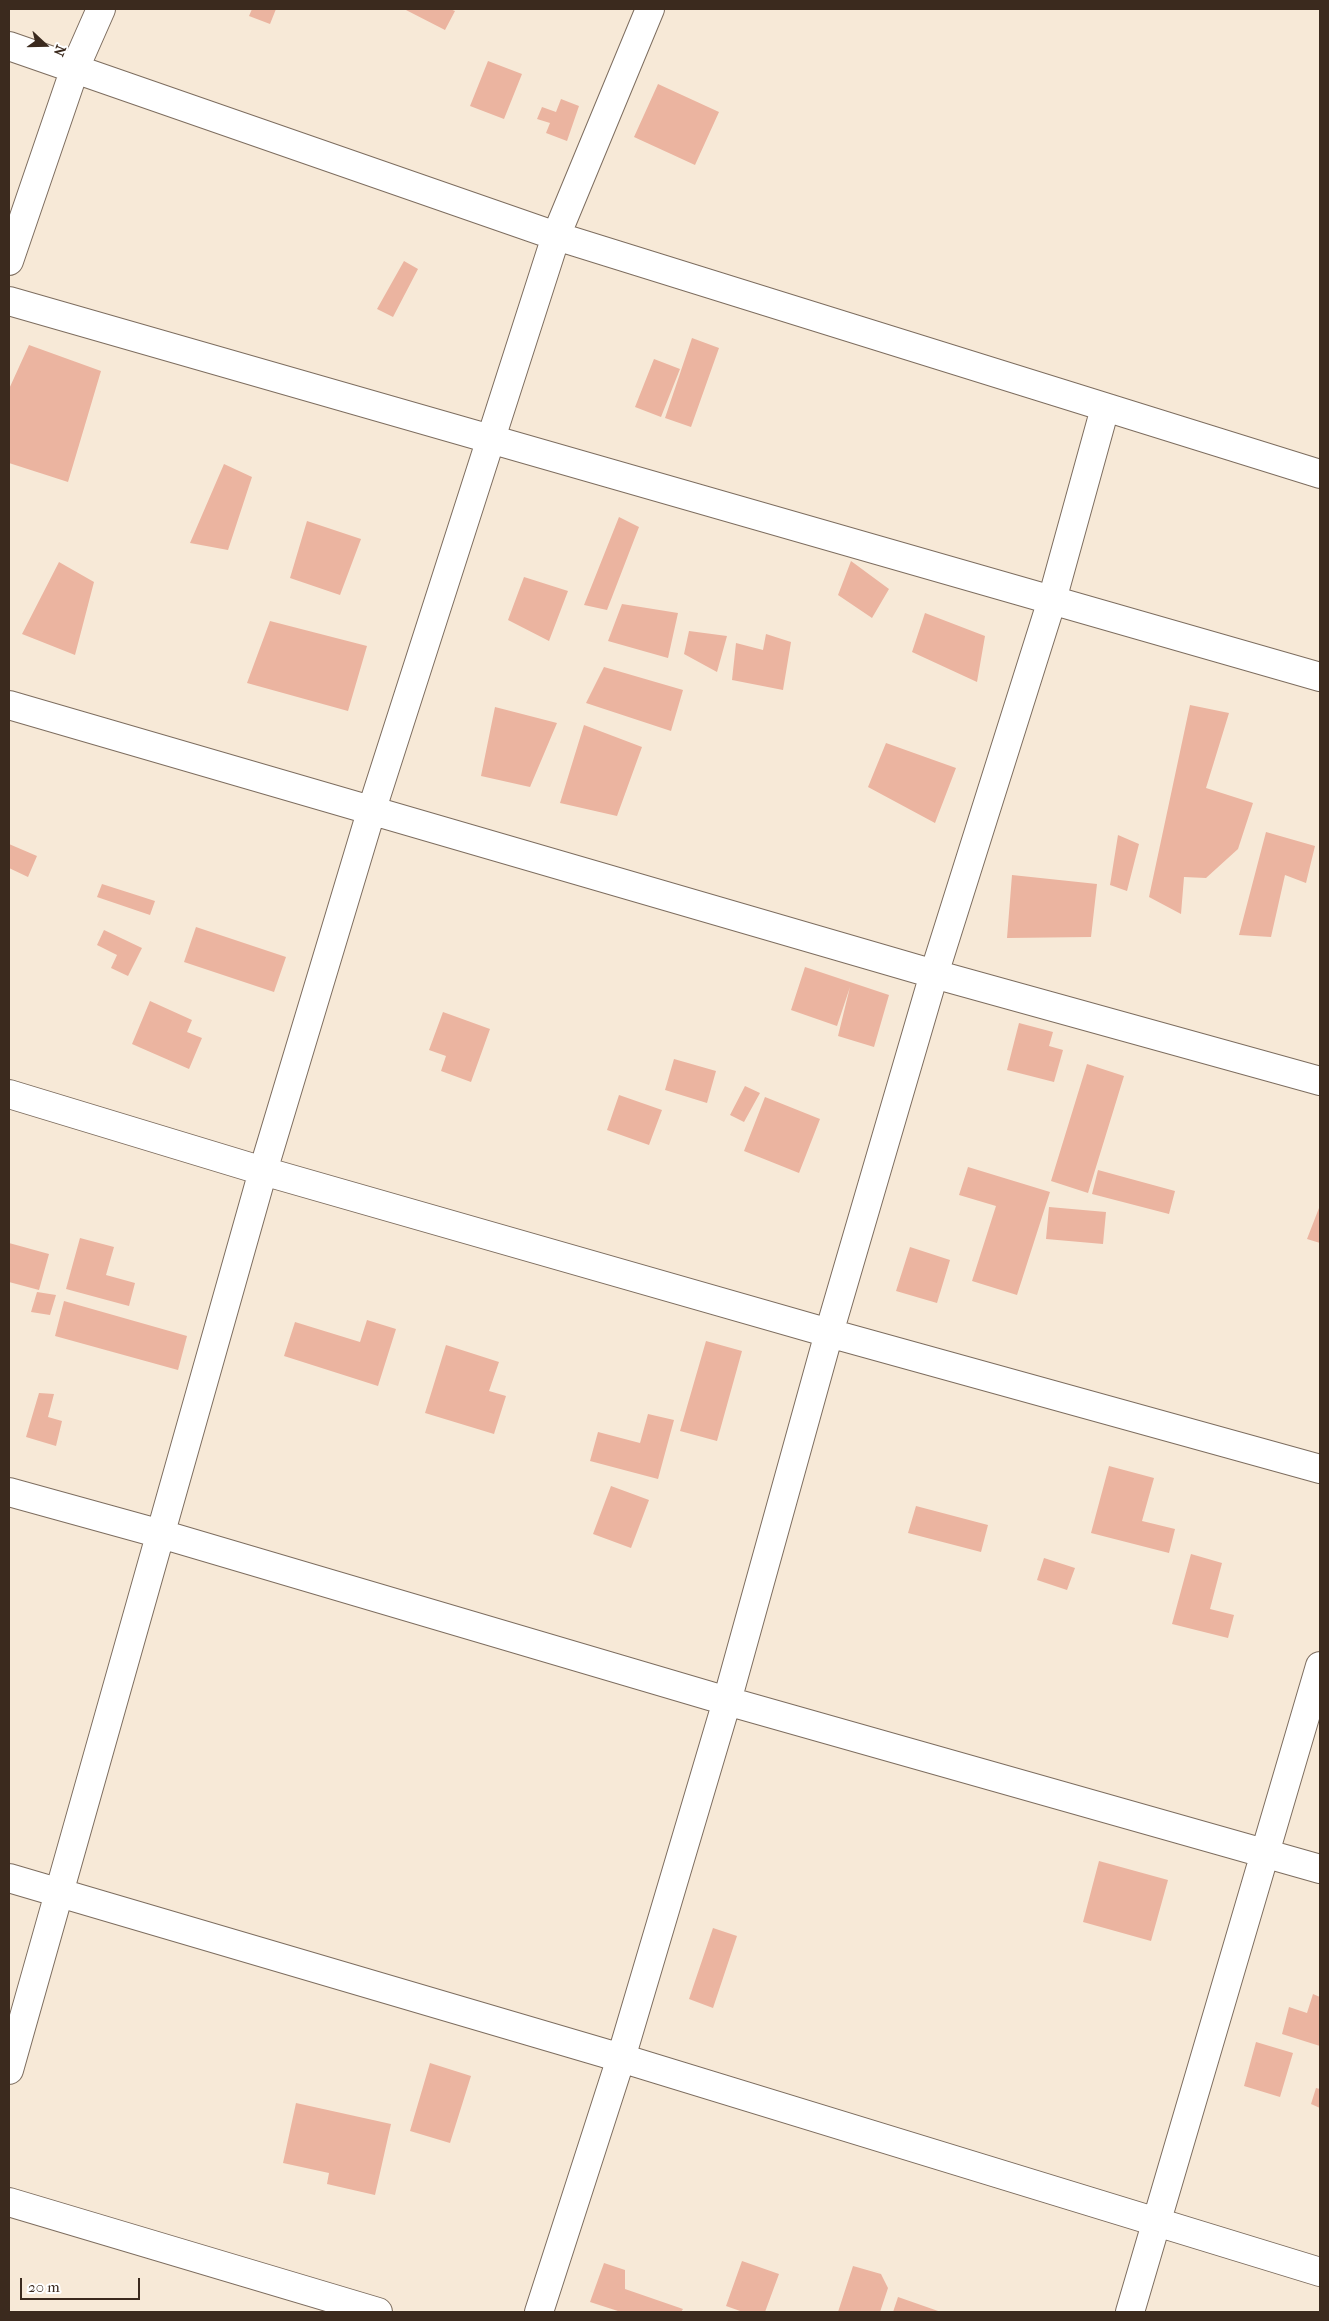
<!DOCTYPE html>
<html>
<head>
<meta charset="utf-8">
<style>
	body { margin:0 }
	#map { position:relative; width:1329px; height:2321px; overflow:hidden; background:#f7e9d7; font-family:"IM FELL French Canon",serif }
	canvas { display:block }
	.frame { position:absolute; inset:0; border:10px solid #3b2a1e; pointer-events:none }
	.north { position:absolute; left:20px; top:20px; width:50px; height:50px; -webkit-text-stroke:4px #fff; paint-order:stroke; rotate:111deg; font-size:14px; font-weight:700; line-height:20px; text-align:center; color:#3b2a1e }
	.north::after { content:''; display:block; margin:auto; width:18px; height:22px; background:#3b2a1e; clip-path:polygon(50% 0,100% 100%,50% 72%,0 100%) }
	.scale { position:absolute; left:20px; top:2278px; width:120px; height:22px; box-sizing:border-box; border:2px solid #3b2a1e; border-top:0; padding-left:6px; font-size:15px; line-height:18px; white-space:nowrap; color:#3b2a1e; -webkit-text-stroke:4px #fff; paint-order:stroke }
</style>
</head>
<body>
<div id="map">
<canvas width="1329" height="2321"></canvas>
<div class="frame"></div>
<div class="north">N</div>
<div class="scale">20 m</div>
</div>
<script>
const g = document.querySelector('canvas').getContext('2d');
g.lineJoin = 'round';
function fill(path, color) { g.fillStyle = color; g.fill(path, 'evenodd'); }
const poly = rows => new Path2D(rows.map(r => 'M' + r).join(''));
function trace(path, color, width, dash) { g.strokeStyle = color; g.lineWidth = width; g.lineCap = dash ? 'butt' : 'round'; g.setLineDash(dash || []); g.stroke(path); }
fill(poly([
	[252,9,276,9,270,24,249,16],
	[404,9,450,9,455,11,445,30],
	[488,61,522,74,504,119,470,106],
	[658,84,719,112,695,165,634,137],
	[561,99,579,106,567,141,546,133,550,123,537,119,542,107,556,112],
	[404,261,418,269,393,317,377,309],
	[692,338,719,348,691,427,665,418],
	[29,345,101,371,68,482,9,463,9,389],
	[654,359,680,369,661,417,635,407],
	[224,464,252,477,228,550,190,543],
	[619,517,639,527,607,610,584,605],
	[307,521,361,539,340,595,290,578],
	[851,561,889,589,872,618,838,595],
	[59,562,94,582,75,655,22,634],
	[524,577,568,591,549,641,508,620],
	[622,604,678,613,668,658,608,641],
	[925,613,985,636,977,682,912,652],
	[270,621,367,646,348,711,247,683],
	[689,631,727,636,717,672,684,654],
	[766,634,791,642,783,690,732,680,736,643,763,650],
	[604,667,683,690,671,731,586,703],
	[1190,705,1229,713,1206,788,1253,803,1238,849,1206,878,1184,877,1181,914,1149,897],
	[495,707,557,723,530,787,481,776],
	[584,725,642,747,617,816,560,803],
	[886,743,956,768,935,823,868,787],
	[1266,832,1315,846,1306,883,1285,875,1271,937,1239,935],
	[1118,835,1139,844,1127,891,1110,885],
	[9,844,37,856,28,877,9,868],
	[1012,875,1097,884,1091,937,1007,938],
	[102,884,155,901,150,915,97,897],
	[196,927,286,957,274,992,184,962],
	[104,930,142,948,128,976,111,968,117,955,97,945],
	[805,967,889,995,874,1047,838,1036,850,987,837,1026,791,1010],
	[150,1001,192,1020,187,1032,202,1038,189,1069,132,1044],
	[443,1012,490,1029,471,1082,441,1071,446,1056,429,1050],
	[1019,1023,1053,1032,1049,1046,1063,1050,1054,1082,1007,1070],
	[674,1059,716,1071,707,1103,665,1090],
	[1087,1064,1124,1076,1088,1193,1051,1181],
	[745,1086,760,1093,744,1122,730,1115],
	[619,1095,662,1110,649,1145,607,1130],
	[765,1097,820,1119,799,1173,744,1151],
	[968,1167,1050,1192,1017,1295,972,1281,996,1206,959,1195],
	[1098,1170,1175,1191,1169,1214,1092,1194],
	[1049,1207,1106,1212,1103,1244,1046,1239],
	[1319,1208,1320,1208,1320,1243,1307,1239],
	[80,1238,114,1247,106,1275,135,1283,129,1306,66,1289],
	[9,1243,49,1254,39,1290,9,1282],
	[910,1247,950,1260,937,1303,896,1291],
	[37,1292,56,1295,50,1315,31,1312],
	[64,1301,187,1336,178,1370,55,1336],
	[367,1320,396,1329,378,1386,284,1356,295,1322,360,1342],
	[706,1341,742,1351,717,1441,680,1431],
	[446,1345,499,1362,489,1391,506,1396,494,1434,425,1413],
	[39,1393,54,1394,48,1417,62,1421,56,1446,26,1437],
	[648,1414,674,1420,658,1479,590,1461,598,1432,640,1443],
	[1109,1466,1154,1478,1142,1521,1175,1529,1169,1553,1091,1533],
	[611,1486,649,1500,631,1548,593,1534],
	[916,1506,988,1525,981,1552,908,1533],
	[1191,1554,1222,1563,1210,1609,1234,1615,1228,1638,1172,1624],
	[1044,1558,1075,1568,1067,1590,1037,1580],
	[1099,1861,1168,1880,1151,1941,1083,1922],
	[713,1928,737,1936,713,2008,689,1999],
	[1313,1994,1320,1997,1320,2046,1282,2034,1289,2007,1307,2013],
	[1256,2042,1293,2053,1280,2097,1244,2086],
	[430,2063,471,2076,450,2143,410,2131],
	[1316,2088,1320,2089,1320,2108,1311,2104],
	[296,2103,391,2124,375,2195,327,2184,329,2173,283,2163],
	[742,2261,779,2274,765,2312,743,2312,726,2306],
	[604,2263,625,2270,625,2289,683,2309,681,2312,621,2312,590,2302],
	[853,2266,881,2274,888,2288,880,2312,838,2312],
	[898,2297,941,2312,893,2312]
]), '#ebb4a0');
const minor = poly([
	[9,46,556,236,1320,474],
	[9,261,75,68,101,9],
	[9,301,1320,677],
	[9,705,934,974,1320,1081],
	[9,1094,263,1171,829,1333,1320,1469],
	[9,1492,161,1534,727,1701,1320,1869],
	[9,1878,621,2058,1320,2272],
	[9,2070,263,1171,371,812,556,236,650,9],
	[9,2202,378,2312],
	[539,2312,621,2058,727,1701,829,1333,934,974,1052,600,1105,408],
	[1130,2312,1320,1666]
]);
trace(minor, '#7d6d5f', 30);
trace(minor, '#fff', 28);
</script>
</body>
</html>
